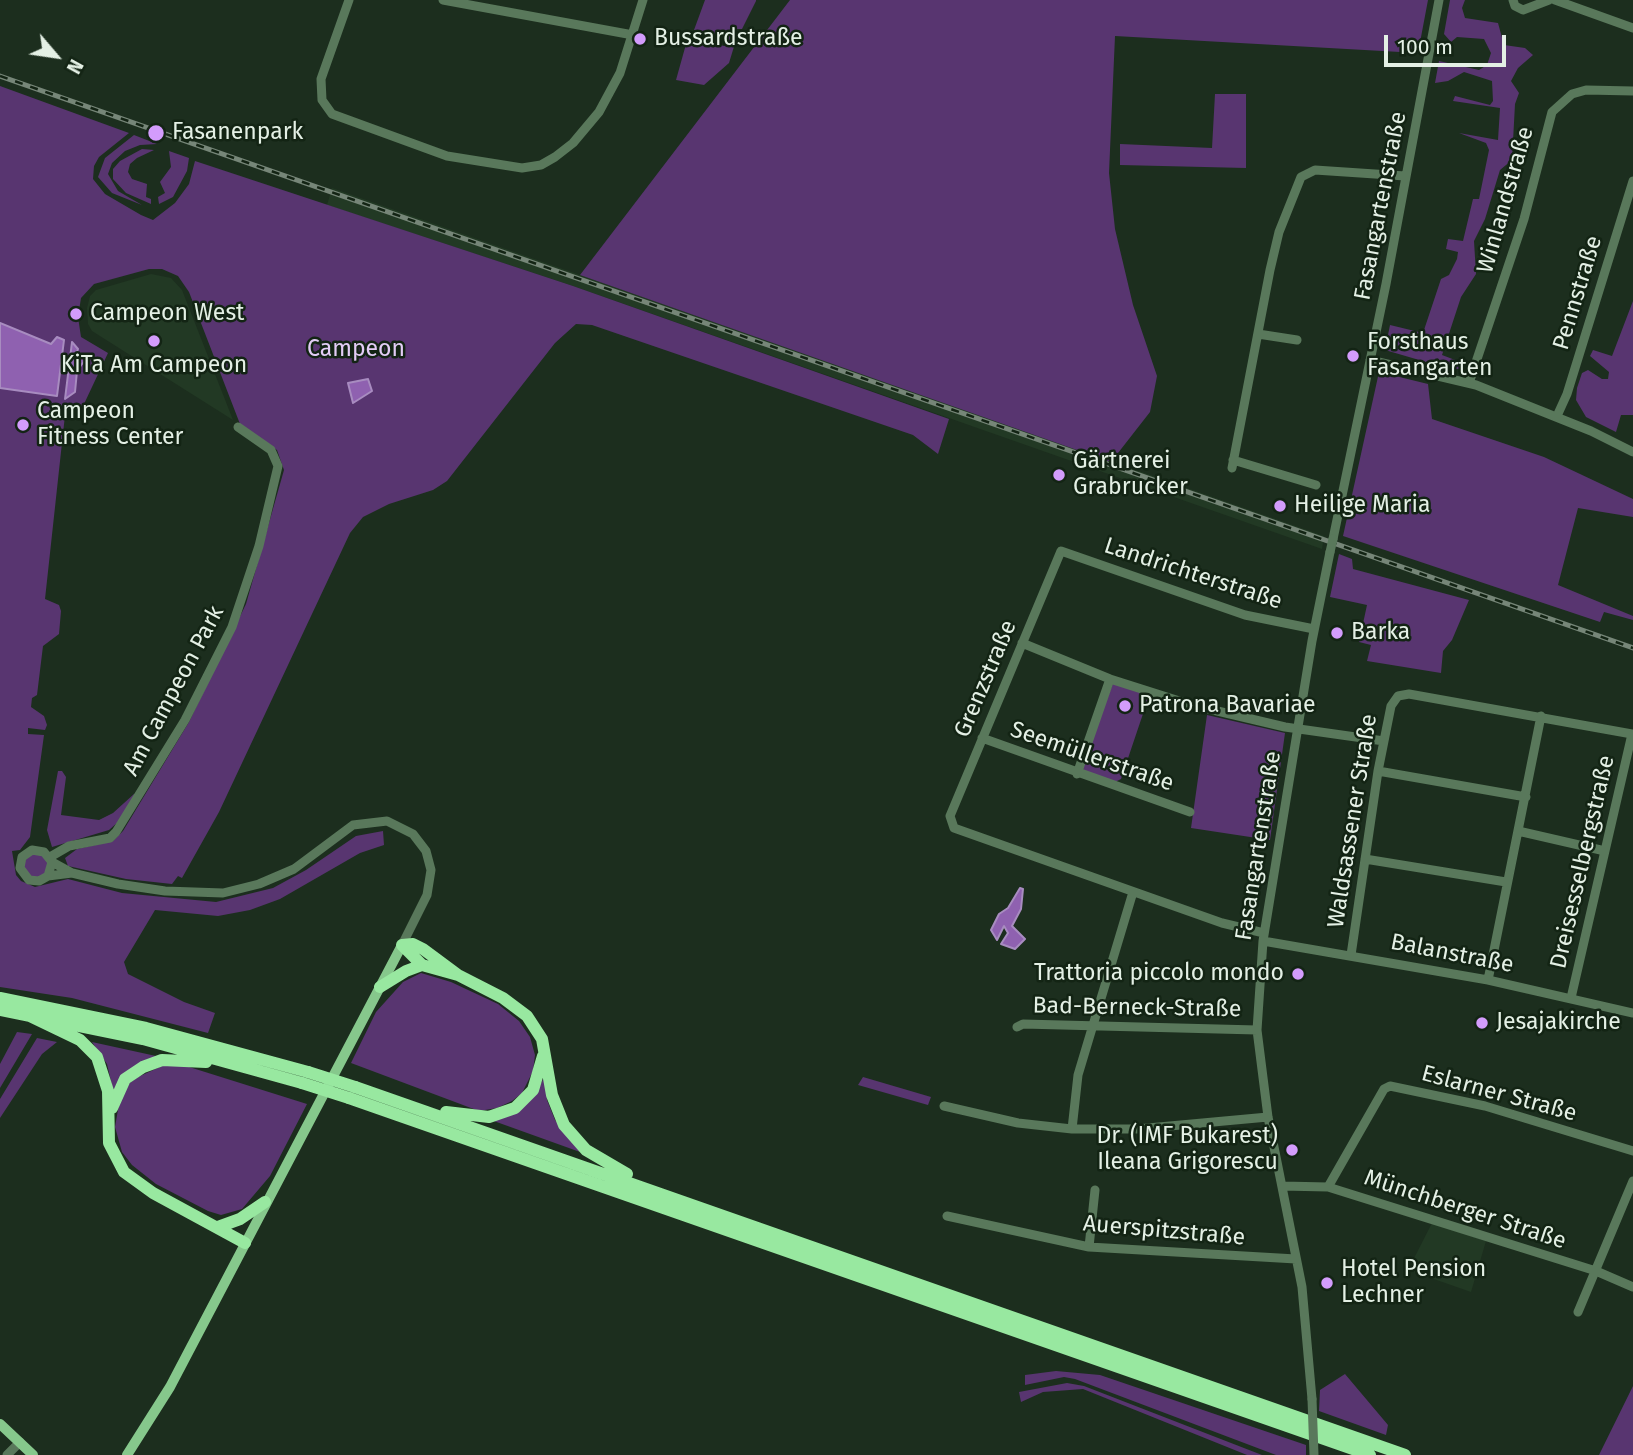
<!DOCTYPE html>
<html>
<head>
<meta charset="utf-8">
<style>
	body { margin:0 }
	#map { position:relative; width:1633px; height:1455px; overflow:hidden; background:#1c2e1e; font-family:"Fira Sans",sans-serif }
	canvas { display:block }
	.north { position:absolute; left:21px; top:21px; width:70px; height:70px; -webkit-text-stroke:5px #132414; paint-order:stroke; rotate:119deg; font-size:19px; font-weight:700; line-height:28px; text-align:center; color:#e4f0e5 }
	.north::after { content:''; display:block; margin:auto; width:24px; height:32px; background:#e4f0e5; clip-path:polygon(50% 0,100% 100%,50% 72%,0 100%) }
	.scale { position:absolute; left:1384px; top:35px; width:122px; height:32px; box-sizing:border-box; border:4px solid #e4f0e5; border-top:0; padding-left:9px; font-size:21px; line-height:24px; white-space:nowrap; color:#e4f0e5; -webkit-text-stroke:5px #132414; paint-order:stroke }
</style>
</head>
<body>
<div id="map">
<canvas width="1633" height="1455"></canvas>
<div class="north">N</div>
<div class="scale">100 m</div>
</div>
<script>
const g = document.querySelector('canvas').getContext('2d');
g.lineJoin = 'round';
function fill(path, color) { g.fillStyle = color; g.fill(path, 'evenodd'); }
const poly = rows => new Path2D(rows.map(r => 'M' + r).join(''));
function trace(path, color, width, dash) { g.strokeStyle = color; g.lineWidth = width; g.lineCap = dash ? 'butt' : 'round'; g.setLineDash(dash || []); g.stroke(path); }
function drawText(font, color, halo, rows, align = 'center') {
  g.font = font + ' "Fira Sans",sans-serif'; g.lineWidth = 5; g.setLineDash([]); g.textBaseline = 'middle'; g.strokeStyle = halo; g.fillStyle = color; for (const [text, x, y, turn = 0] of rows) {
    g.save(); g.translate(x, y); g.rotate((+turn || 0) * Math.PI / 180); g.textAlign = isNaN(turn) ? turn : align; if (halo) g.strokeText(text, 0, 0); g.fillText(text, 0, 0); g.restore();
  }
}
fill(poly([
	[332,188,1324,536,1322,549,573,286,327,205],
	[151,274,171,278,182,290,233,420,92,331,88,324,87,308,90,296,96,290],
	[1432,1223,1486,1241,1471,1292,1408,1270]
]), '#223924');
fill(poly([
	[705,0,756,0,756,1,742,29,735,29,731,40,694,30],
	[790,0,1428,0,1418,53,1115,36,1109,173,1115,229,1133,305,1157,376,1150,412,1111,462,580,275],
	[1450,0,1465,0,1462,8,1465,18,1498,23,1504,45,1525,48,1533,55,1518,68,1511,81,1519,93,1515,104,1512,160,1500,170,1485,219,1474,241,1476,274,1461,297,1442,355,1463,363,1463,369,1450,369,1385,350,1390,325,1423,333,1441,279,1449,275,1457,259,1458,252,1446,249,1448,239,1463,241,1473,199,1479,199,1489,150,1486,143,1459,133,1498,140,1500,108,1453,101,1455,96,1490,105,1493,101,1492,81,1464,72,1448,81,1435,83,1439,61,1479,70,1487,65,1491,53,1484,39,1457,37,1451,42,1444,34],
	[688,37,724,46,736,40,729,63,704,85,676,80],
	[0,86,129,133,99,157,94,166,93,179,105,194,141,215,153,220,175,203,189,184,195,161,573,286,949,419,938,454,913,435,592,325,576,324,555,343,447,481,433,490,389,504,363,517,350,533,219,812,182,878,178,876,172,884,126,879,68,866,65,858,77,849,113,841,123,831,189,722,246,604,284,470,277,450,240,424,189,292,178,276,162,269,149,269,94,284,81,298,78,317,81,337,108,353,84,404,81,407,66,406,45,599,59,605,61,611,59,634,43,646,37,695,32,698,31,707,44,716,47,725,45,730,28,728,28,734,44,735,30,837,20,850,12,851,16,875,21,881,35,887,68,879,122,893,216,902,273,888,306,870,356,836,383,831,384,845,360,853,280,899,250,910,218,916,155,910,124,962,128,974,184,1002,215,1013,208,1033,72,998,0,987],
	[1215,94,1246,94,1246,168,1120,165,1120,144,1212,148],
	[134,135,157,144,140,145,125,151,112,163,108,174,118,191,142,205,112,193,98,177,105,158],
	[142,149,154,150,137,158,130,164,128,172,132,179,147,184,146,197,151,199,151,204,126,193,113,179,113,169,120,161],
	[169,151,189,158,187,171,173,197,159,204,158,197,165,193,160,182,171,167],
	[1633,301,1633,415,1621,415,1616,432,1586,417,1576,400,1577,388,1582,373,1588,370,1602,379,1608,379,1609,372,1590,356,1593,350,1612,356],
	[1379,372,1428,384,1432,419,1544,457,1633,499,1633,517,1578,508,1558,585,1633,616,1633,620,1604,612,1600,622,1343,536],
	[1339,554,1352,559,1353,569,1469,600,1452,640,1443,651,1441,673,1367,661,1371,645,1359,642,1367,605,1330,597],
	[1113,683,1145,694,1148,699,1121,779,1113,783,1081,769],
	[1207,715,1285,733,1270,840,1191,828],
	[58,771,62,771,66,777,61,815,99,820,113,813,134,794,135,797,117,823,109,830,52,847,47,830],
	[38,853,48,860,47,872,40,878,31,877,23,867,27,856],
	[421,973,451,982,498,1004,519,1021,530,1037,535,1055,533,1071,522,1093,512,1101,497,1108,479,1111,351,1063,376,1012,403,982],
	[17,1032,32,1034,0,1088,0,1064],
	[37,1038,57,1042,42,1054,0,1118,0,1099],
	[92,1042,156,1056,125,1075,113,1090,107,1064],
	[162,1066,186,1066,307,1104,270,1176,242,1209,221,1215,208,1211,156,1184,132,1165,122,1152,115,1127,120,1098,127,1085,138,1077],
	[545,1075,547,1100,555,1120,580,1152,491,1120,536,1094],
	[863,1077,931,1097,928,1105,858,1085],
	[1056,1371,1100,1375,1306,1445,1306,1455,1276,1455,1075,1379,1064,1377,1025,1385,1025,1375],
	[1345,1374,1388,1425,1386,1435,1319,1411,1320,1390],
	[1067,1383,1084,1386,1262,1455,1247,1455,1083,1389,1043,1392,1021,1402,1019,1392],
	[1633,1386,1633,1455,1599,1455]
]), '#583570');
const water = poly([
	[0,323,51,344,57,337,64,340,57,396,0,388,0,323],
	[72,342,78,349,77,352,87,357,77,371,75,392,65,399,72,342],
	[368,379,372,391,353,403,348,383,368,379],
	[1020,888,1023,889,1021,909,1012,926,1025,939,1015,949,1001,944,1008,933,1004,926,997,940,991,930,999,914,1008,908,1020,888]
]);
fill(water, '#8f61b0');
trace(water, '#a88cc0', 2);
trace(poly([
	[349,0,321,79,322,100,332,114,447,156,522,168,541,165,555,157,573,143,599,112,620,73,643,0],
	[443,0,633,35],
	[1513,0,1515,6,1523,10,1549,0],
	[1555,0,1633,28],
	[1258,334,1297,340],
	[1370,360,1476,385,1591,431,1633,452],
	[1469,383,1524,219,1552,112,1572,94,1586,90,1633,91],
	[1557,416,1567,394,1633,181],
	[1233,460,1316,485],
	[1232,468,1270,270,1279,232,1301,177,1315,170,1405,176],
	[1333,539,1386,284,1439,0],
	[1022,643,1110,679,1192,705,1285,727,1384,741],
	[982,738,1190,812],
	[1378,771,1526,797],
	[1077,774,1110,679],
	[1518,831,1605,851],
	[50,857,69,846,110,838,116,832,185,720,232,627,259,546,278,466,271,450,238,427],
	[1365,859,1506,882],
	[52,862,72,873,118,884,165,891,223,893,259,884,294,869,353,825,387,821,413,834,426,851,431,870,427,895,402,945],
	[48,876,52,862,44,852,32,850,22,857,20,868,29,880,39,881,48,876,72,873],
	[1264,933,1222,923,954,828,950,816,1061,551,1245,615,1314,629],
	[1263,941,1488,980,1633,1013],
	[1351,955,1378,771,1391,706,1398,696,1409,694,1632,734,1571,998],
	[1488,980,1541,716],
	[1017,1027,1023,1024,1257,1030],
	[944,1106,1018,1123,1072,1129,1137,1129,1268,1117],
	[1072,1129,1078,1075,1133,892],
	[1282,1186,1328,1187,1596,1271,1633,1287],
	[1328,1187,1384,1089,1390,1086,1485,1106,1633,1151],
	[947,1216,1089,1247,1296,1259],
	[1089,1247,1095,1190],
	[1578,1312,1633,1181],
	[1312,1399,1302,1287,1268,1117,1257,1030,1263,941,1312,641,1330,552],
	[7,1455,20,1442]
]), '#59785b', 9);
trace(poly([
	[0,1424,33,1455],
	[127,1455,170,1387,402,945]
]), '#86c88c', 10);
trace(poly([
	[458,975,422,965,402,945,413,944,423,949,458,975,503,998,527,1016,542,1039,552,1095,564,1125,586,1150,627,1174],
	[380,987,406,971,422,965],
	[0,998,146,1028,308,1072],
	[0,1010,143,1039,302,1083],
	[28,1015,80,1040,97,1057,108,1091,109,1143,124,1172,153,1193,245,1243],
	[355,1087,1405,1455],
	[349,1098,1370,1455],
	[112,1108,125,1079,143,1067,162,1060,206,1062],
	[446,1112,489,1117,515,1108,533,1090,543,1056],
	[218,1227,240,1219,265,1202]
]), '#98e8a0', 12);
const rail = poly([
	[0,76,1633,648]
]);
trace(rail, '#768678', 5);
trace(rail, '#132414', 2.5, [8]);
trace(poly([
	[1330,552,1333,539],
	[1312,1399,1314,1455]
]), '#59785b', 9);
trace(poly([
	[308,1072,355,1087],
	[302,1083,349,1098]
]), '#98e8a0', 12);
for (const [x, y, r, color] of [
	[640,39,7,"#d39cfc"],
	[156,133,9,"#d39cfc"],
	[76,314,7,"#d39cfc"],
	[154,341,7,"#d39cfc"],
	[1353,356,7,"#d39cfc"],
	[23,425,7,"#d39cfc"],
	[1059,475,7,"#d39cfc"],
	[1280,506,7,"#d39cfc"],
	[1337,633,7,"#d39cfc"],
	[1125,706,7,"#d39cfc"],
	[1298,974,7,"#d39cfc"],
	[1482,1023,7,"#d39cfc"],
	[1292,1150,7,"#d39cfc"],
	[1327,1283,7,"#d39cfc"]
]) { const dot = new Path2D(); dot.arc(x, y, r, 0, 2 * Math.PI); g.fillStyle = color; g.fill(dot); trace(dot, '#132414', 2.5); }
drawText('23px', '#e4f0e5', '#132414', [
	["Bussardstraße",654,39],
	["Fasanenpark",172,133],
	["Campeon West",90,314],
	["Forsthaus",1367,343],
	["Fasangarten",1367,369],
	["KiTa Am Campeon",154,366,"center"],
	["Campeon",37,412],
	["Fitness Center",37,438],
	["Gärtnerei",1073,462],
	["Grabrucker",1073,488],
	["Heilige Maria",1294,506],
	["Barka",1351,633],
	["Patrona Bavariae",1139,706],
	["Trattoria piccolo mondo",1284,974,"right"],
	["Jesajakirche",1496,1023],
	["Dr. (IMF Bukarest)",1278,1137,"right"],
	["Ileana Grigorescu",1278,1163,"right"],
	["Hotel Pension",1341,1270],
	["Lechner",1341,1296]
], 'left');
drawText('23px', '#e4f0e5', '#132414', [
	["Winlandstraße",1506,200,-74],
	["Fasangartenstraße",1381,206,-79],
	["Pennstraße",1578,293,-73],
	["Landrichterstraße",1193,574,18],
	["Grenzstraße",986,679,-67],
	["Am Campeon Park",174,691,-62],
	["Seemüllerstraße",1092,757,19],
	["Waldsassener Straße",1353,821,-81],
	["Fasangartenstraße",1259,846,-81],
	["Dreisesselbergstraße",1583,862,-77],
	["Balanstraße",1452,954,11],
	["Bad-Berneck-Straße",1137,1008,1],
	["Eslarner Straße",1499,1094,15],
	["Münchberger Straße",1465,1210,18],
	["Auerspitzstraße",1164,1231,5]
]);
drawText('23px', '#e3ccf6', '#132414', [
	["Campeon",356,350]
]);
</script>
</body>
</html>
